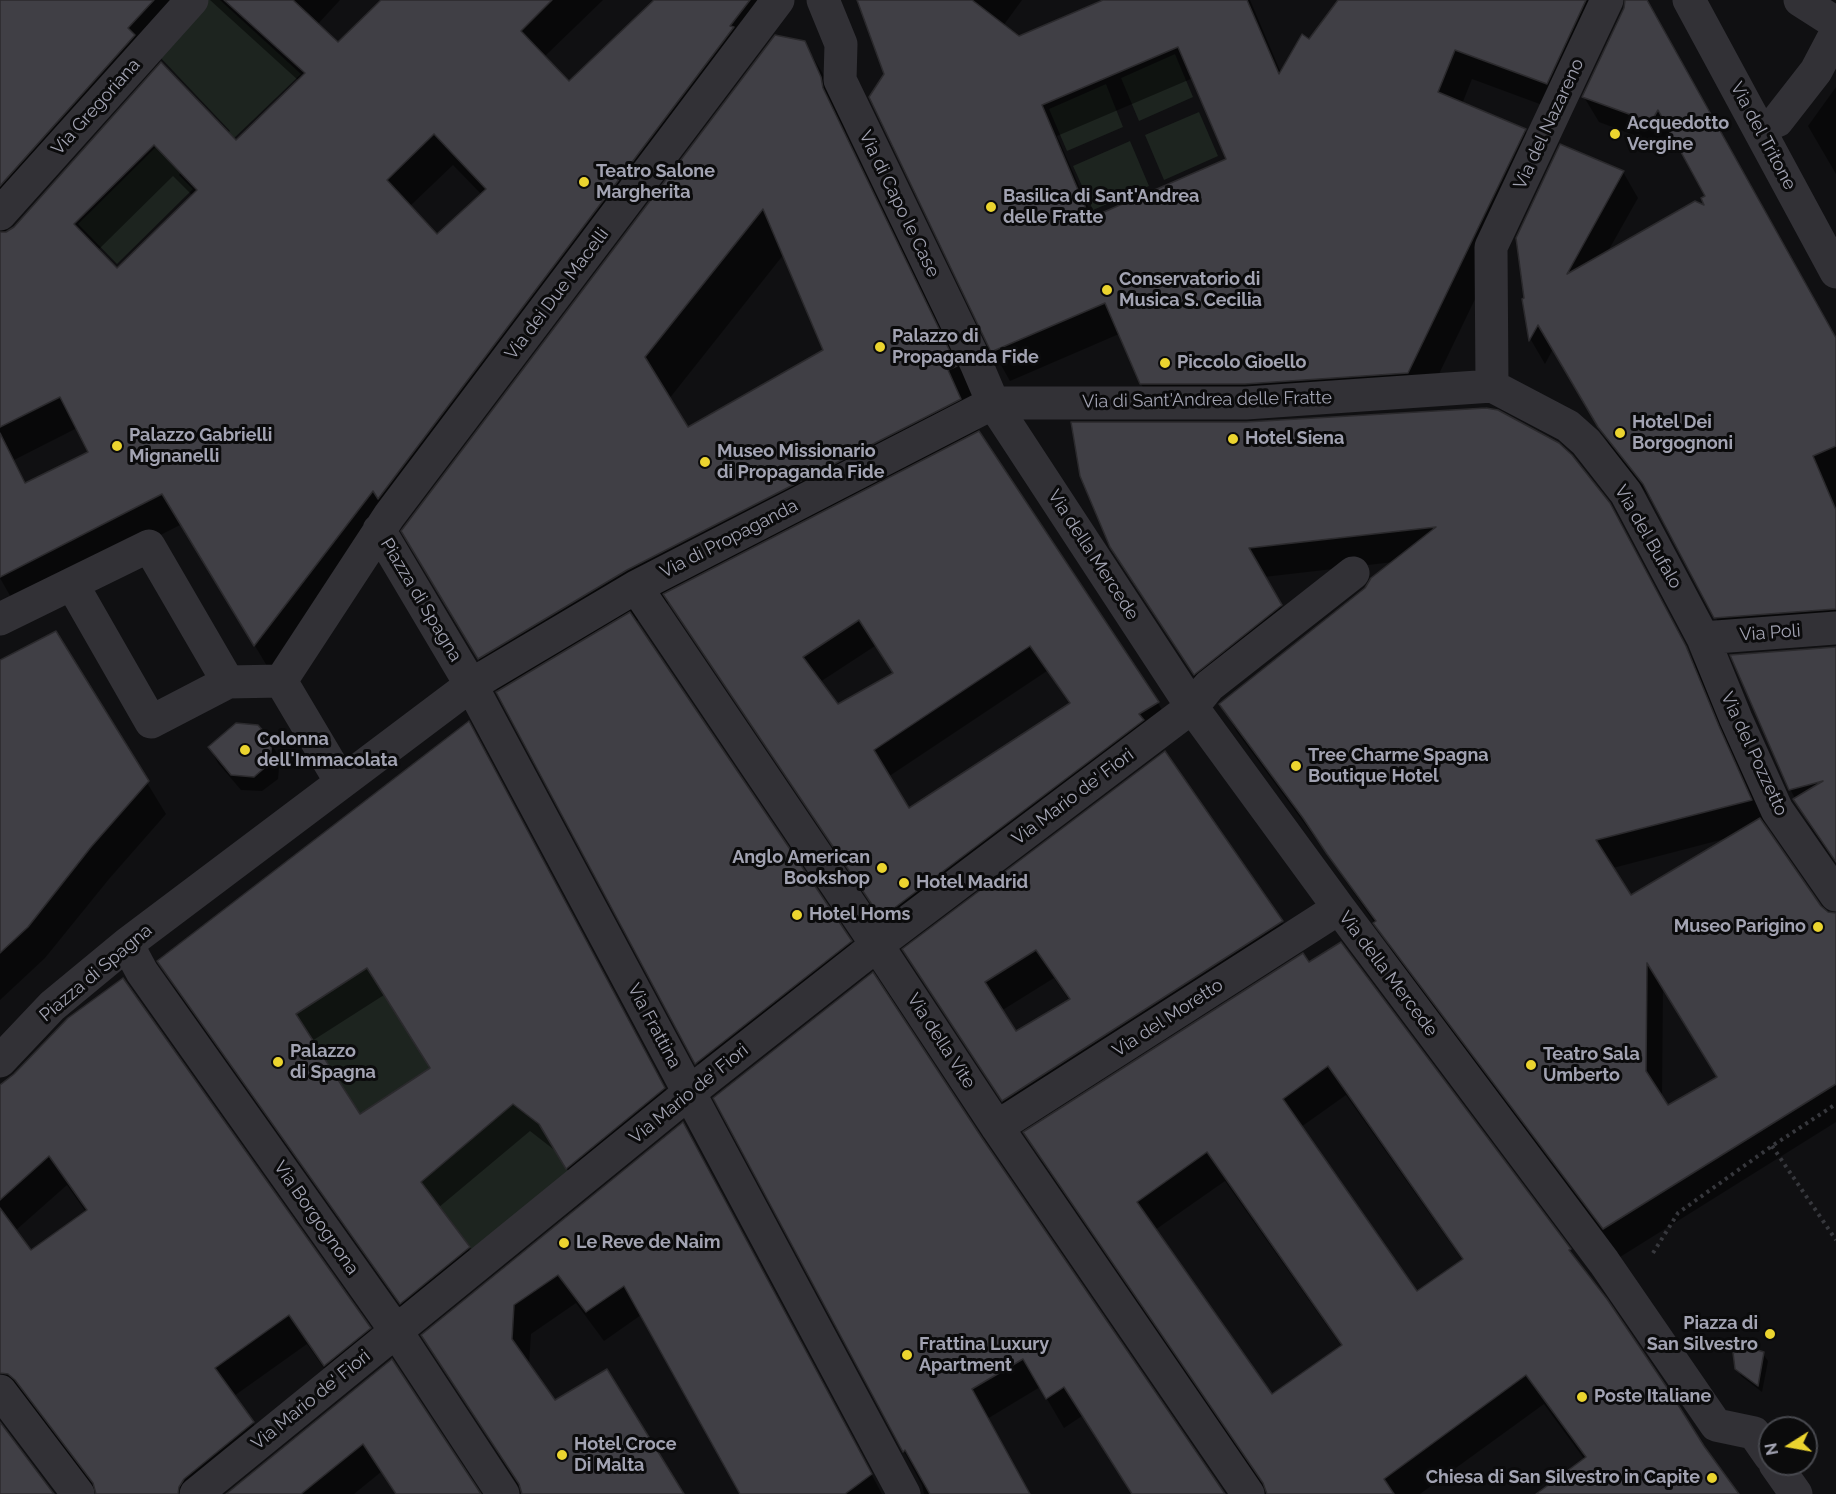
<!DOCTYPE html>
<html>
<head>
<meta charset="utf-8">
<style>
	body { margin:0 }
	#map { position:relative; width:1836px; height:1494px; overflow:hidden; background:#101012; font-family:Raleway,sans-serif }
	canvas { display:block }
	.north { position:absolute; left:1758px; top:1416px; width:60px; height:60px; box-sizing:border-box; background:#0b0b0c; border:2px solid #47484e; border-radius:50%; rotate:259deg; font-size:16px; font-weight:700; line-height:24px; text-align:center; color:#a2a3b2 }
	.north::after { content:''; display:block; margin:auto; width:21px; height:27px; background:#ebd42f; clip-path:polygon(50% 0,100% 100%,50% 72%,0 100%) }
</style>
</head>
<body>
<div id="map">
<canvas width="1836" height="1494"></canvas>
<div class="north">N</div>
</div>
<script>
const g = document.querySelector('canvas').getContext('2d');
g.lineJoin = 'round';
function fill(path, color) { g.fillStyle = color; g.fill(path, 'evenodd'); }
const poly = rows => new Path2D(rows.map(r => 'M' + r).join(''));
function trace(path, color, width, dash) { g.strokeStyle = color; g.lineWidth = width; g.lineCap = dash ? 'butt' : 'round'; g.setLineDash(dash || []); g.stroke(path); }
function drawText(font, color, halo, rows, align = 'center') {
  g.font = font + ' Raleway,sans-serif'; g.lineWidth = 6; g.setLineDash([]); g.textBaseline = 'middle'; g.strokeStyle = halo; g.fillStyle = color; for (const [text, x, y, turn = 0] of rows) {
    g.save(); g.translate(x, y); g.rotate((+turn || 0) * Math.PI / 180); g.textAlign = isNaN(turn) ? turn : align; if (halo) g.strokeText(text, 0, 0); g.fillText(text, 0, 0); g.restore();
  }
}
fill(poly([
	[208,0,220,0,301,74,229,143,224,137,230,131,158,55],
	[1175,54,1193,97,1139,121,1121,78],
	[1106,84,1123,127,1067,151,1049,109],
	[1199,112,1218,156,1164,180,1145,135],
	[176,127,200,153,179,175,193,189,117,264,78,224],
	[1130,141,1149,186,1093,210,1073,166],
	[367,968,430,1068,360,1114,296,1014],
	[513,1104,539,1124,570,1174,473,1251,421,1182]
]), '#1d241f');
fill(poly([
	[0,0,200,0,152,67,2,235,15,228,161,65,236,142,299,81,210,0,340,0,317,25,338,44,384,0,603,0,544,57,569,83,656,0,786,0,273,676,182,524,17,608,0,578],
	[453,165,482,195,437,236,409,207],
	[173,176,193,196,117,270,98,250],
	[77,428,90,453,26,484,14,460],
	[859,0,1022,0,1003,26,1019,38,1106,0,1250,0,1281,73,1309,41,1340,0,1617,0,1564,113,1472,79,1462,104,1525,130,1542,160,1425,403,1159,414,1141,384,1119,334,1010,381,993,351,885,74],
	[1193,78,1228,160,1093,218,1057,136],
	[1626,0,1645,0,1836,340,1836,636,1730,644,1656,505,1614,453,1553,349,1545,364,1531,340,1524,300,1623,172,1638,198,1607,253,1707,208,1707,196,1673,135,1666,147,1599,122,1584,97,1625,8],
	[804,42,829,84,845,120,846,132,980,408,971,412,983,440,1158,703,1173,729,898,943,670,602,635,622,850,942,868,973,714,1094,498,692,428,573],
	[784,254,825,351,687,429,669,399],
	[875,646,894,674,837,706,820,682],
	[1047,671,1070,705,908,810,888,777],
	[1836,87,1836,174,1808,126],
	[1081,476,1626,534,1702,676,1767,828,1820,907,1828,914,1836,915,1836,1122,1620,1257,1392,951,1379,929,1321,846,1237,732,1221,704,1366,589,1394,562,1264,577,1297,634,1211,703,1128,575,1111,546],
	[1728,838,1631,897,1613,868],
	[1663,987,1718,1078,1667,1107,1662,1098],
	[56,633,166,814,109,879,45,958,0,1000,0,662],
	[1836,648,1836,864,1811,828,1790,789],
	[270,742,280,758,278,779,262,791,241,790,218,763,210,748],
	[484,750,680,1116,583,1195,557,1152,530,1131,438,1208,468,1248,484,1275,417,1330,175,989,159,961],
	[384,995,431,1069,359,1116,312,1041],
	[1164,753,1282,922,1299,951,1020,1129,921,979,904,950],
	[1054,978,1069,1000,1015,1033,1001,1011],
	[1341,944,1570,1250,1736,1494,1538,1494,1585,1460,1544,1404,1420,1494,1268,1494,1042,1162,1025,1133],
	[1346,1095,1463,1261,1417,1293,1301,1127],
	[1225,1181,1342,1347,1272,1396,1155,1230],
	[0,1087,369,1328,386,1358,342,1394,307,1344,234,1396,253,1423,270,1453,219,1494,98,1494,34,1409,0,1413],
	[67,1185,86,1212,31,1252,15,1231],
	[715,1098,980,1138,1223,1494,1132,1494,1082,1416,1064,1428,1040,1387,987,1419,1029,1494,924,1494,922,1485],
	[683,1124,700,1153,882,1494,741,1494,641,1315,604,1341,576,1303,531,1334,529,1365,555,1402,682,1494,523,1494,423,1335],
	[1763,1354,1768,1361,1762,1392,1741,1376,1737,1368],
	[391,1361,479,1494,396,1494,381,1472,354,1494,228,1494]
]), '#0007');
const building = poly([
	[0,0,154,0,128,28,135,35,0,186,0,0],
	[224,0,293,0,338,42,381,0,552,0,521,31,569,81,654,0,750,0,730,26,734,27,378,499,373,491,254,646,162,494,0,577,0,433,25,483,88,452,60,397,0,427,0,232,6,232,14,227,161,62,236,140,305,73,224,0],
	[434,134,486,189,437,234,387,180,434,134],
	[154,145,197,190,117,268,74,224,154,145],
	[857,0,972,0,1019,36,1103,0,1247,0,1279,74,1302,34,1309,39,1338,0,1586,0,1547,84,1455,50,1438,92,1526,129,1408,373,1245,384,1140,384,1105,303,991,352,869,97,884,74,857,0],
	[1178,47,1226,159,1090,218,1042,105,1178,47],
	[1625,0,1647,0,1836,338,1836,446,1813,456,1836,510,1836,609,1714,618,1643,484,1598,427,1538,325,1529,341,1522,299,1524,298,1516,238,1560,144,1624,171,1567,274,1695,201,1704,205,1701,198,1705,196,1658,110,1651,122,1582,97,1624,8,1625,0],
	[775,35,805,41,821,77,823,88,957,366,948,370,961,399,627,570,478,659,401,531,775,35],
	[763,209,823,350,688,427,645,357,763,209],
	[1486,408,1498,410,1559,443,1572,455,1610,503,1686,646,1719,726,1752,800,1596,840,1631,895,1760,818,1821,906,1828,912,1836,913,1836,1084,1603,1229,1373,923,1376,921,1327,854,1303,818,1219,704,1365,588,1371,578,1436,527,1249,548,1282,605,1194,675,1110,547,1080,476,1071,422,1246,422,1486,408],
	[1647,963,1717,1077,1668,1105,1646,1071,1647,963],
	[979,431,1159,702,1139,714,1144,720,881,918,663,594,979,431],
	[859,620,893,673,838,704,803,657,859,620],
	[1030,646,1070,703,909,808,874,750,1030,646],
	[630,612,852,941,695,1064,496,692,630,612],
	[56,631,149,781,91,847,28,927,0,953,0,660,56,631],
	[1836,647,1836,862,1793,799,1823,781,1789,790,1730,655,1836,647],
	[469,721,665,1088,566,1169,539,1124,513,1104,421,1182,470,1247,400,1304,157,961,469,721],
	[367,968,430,1068,360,1114,296,1014,367,968],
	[236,723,258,725,272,741,270,763,254,777,231,775,208,747,236,723],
	[1165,751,1283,921,1002,1101,902,949,1165,751],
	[1036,950,1070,999,1016,1031,985,982,1036,950],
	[1341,942,1571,1249,1569,1250,1607,1299,1670,1392,1704,1446,1739,1494,1536,1494,1586,1457,1526,1375,1384,1479,1394,1494,1267,1494,1263,1483,1023,1132,1303,953,1309,962,1341,942],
	[1328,1066,1463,1259,1417,1291,1283,1099,1328,1066],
	[1207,1152,1342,1345,1272,1394,1137,1202,1207,1152],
	[873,972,982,1138,1225,1494,1132,1494,1064,1387,1046,1399,1023,1359,972,1389,1030,1494,930,1494,905,1450,903,1452,713,1098,873,972],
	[123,978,371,1328,324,1366,289,1315,215,1368,254,1422,184,1479,179,1487,178,1494,96,1494,93,1483,15,1380,8,1374,0,1373,0,1208,31,1250,87,1210,49,1156,0,1200,0,1085,14,1074,68,1018,123,978],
	[683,1122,872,1474,845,1494,740,1494,624,1286,586,1312,558,1275,514,1305,512,1339,555,1400,607,1369,684,1494,522,1494,519,1484,421,1335,683,1122],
	[1748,1347,1764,1352,1758,1386,1735,1369,1733,1353,1748,1347],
	[392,1359,481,1494,396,1494,363,1444,301,1494,226,1494,392,1359],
	[0,1422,54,1494,0,1494,0,1422]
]);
fill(building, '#403f45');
trace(building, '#2b2a2d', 1.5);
trace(poly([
	[1772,1146,1836,1240],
	[1653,1253,1678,1213,1772,1146,1836,1104]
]), '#37383d', 4, [3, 4.5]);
trace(poly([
	[823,0,841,44,840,80,976,363,993,403,1016,438,1192,707,1339,908,1604,1262,1716,1425,1754,1433,1770,1456],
	[1689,0,1836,272],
	[1800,0,1836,23],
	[1777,121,1816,71,1836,33],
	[0,214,192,0],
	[1492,386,1568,426,1586,442,1626,493,1703,638,1736,719,1777,810,1836,895],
	[1492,386,1491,247,1607,0],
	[379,530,471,685,904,1494],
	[72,584,151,722,228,682,281,681],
	[636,587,877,945,997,1127,1248,1494],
	[0,619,149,546,228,682],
	[1703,638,1836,628],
	[341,782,281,681,389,516,778,0],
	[127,944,142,972,396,1331,503,1494],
	[0,1061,52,1006,127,944,471,685,636,587,993,403,1246,403,1492,386],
	[997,1127,1339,908],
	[0,1391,78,1494],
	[1775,1464,1796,1494],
	[196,1494,690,1092,877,945,1192,707,1209,686,1353,573]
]), '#323136', 33);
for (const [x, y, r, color] of [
	[1615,134,6,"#ebd42f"],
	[584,182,6,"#ebd42f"],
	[991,207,6,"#ebd42f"],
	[1107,290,6,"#ebd42f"],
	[880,347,6,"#ebd42f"],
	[1165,363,6,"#ebd42f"],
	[1620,433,6,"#ebd42f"],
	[1233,439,6,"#ebd42f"],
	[117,446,6,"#ebd42f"],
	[705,462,6,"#ebd42f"],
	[245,750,6,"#ebd42f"],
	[1296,766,6,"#ebd42f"],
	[882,868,6,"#ebd42f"],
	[904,883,6,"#ebd42f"],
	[797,915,6,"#ebd42f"],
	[1818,927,6,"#ebd42f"],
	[278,1062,6,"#ebd42f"],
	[1531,1065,6,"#ebd42f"],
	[564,1243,6,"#ebd42f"],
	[1770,1334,6,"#ebd42f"],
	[907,1355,6,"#ebd42f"],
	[1582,1397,6,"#ebd42f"],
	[562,1455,6,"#ebd42f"],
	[1712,1478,6,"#ebd42f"]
]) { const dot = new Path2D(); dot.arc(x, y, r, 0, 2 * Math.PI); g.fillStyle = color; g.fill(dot); trace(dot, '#0b0b0c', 2); }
drawText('18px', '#a2a3b2', '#0b0b0c', [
	["Via Gregoriana",96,107,-48],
	["Via del Nazareno",1549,124,-65],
	["Via del Tritone",1763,136,62],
	["Via di Capo le Case",899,204,64],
	["Via dei Due Macelli",557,294,-53],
	["Via di Sant'Andrea delle Fratte",1207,400,-1],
	["Via del Bufalo",1648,537,60],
	["Via di Propaganda",729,539,-27],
	["Via della Mercede",1093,555,57],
	["Piazza di Spagna",421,600,59],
	["Via Poli",1770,633,-4],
	["Via del Pozzetto",1754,754,65],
	["Via Mario de' Fiori",1073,797,-37],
	["Piazza di Spagna",96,973,-40],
	["Via della Mercede",1388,974,53],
	["Via del Moretto",1168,1018,-33],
	["Via Frattina",654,1026,62],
	["Via della Vite",941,1041,57],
	["Via Mario de' Fiori",689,1094,-39],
	["Via Borgognona",316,1218,55],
	["Via Mario de' Fiori",311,1400,-39]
]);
drawText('bold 18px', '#a2a3b2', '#0b0b0c', [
	["Acquedotto",1627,124],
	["Vergine",1627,145],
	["Teatro Salone",596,172],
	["Margherita",596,193],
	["Basilica di Sant'Andrea",1003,197],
	["delle Fratte",1003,218],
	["Conservatorio di",1119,280],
	["Musica S. Cecilia",1119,301],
	["Palazzo di",892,337],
	["Propaganda Fide",892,358],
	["Piccolo Gioello",1177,363],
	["Hotel Dei",1632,423],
	["Borgognoni",1632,444],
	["Palazzo Gabrielli",129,436],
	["Mignanelli",129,457],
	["Hotel Siena",1245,439],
	["Museo Missionario",717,452],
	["di Propaganda Fide",717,473],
	["Colonna",257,740],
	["dell'Immacolata",257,761],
	["Tree Charme Spagna",1308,756],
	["Boutique Hotel",1308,777],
	["Anglo American",870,858,"right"],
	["Bookshop",870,879,"right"],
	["Hotel Madrid",916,883],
	["Hotel Homs",809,915],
	["Museo Parigino",1806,927,"right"],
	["Palazzo",290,1052],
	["di Spagna",290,1073],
	["Teatro Sala",1543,1055],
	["Umberto",1543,1076],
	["Le Reve de Naim",576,1243],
	["Piazza di",1758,1324,"right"],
	["San Silvestro",1758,1345,"right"],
	["Frattina Luxury",919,1345],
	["Apartment",919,1366],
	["Poste Italiane",1594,1397],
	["Hotel Croce",574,1445],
	["Di Malta",574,1466],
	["Chiesa di San Silvestro in Capite",1700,1478,"right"]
], 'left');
</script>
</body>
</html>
